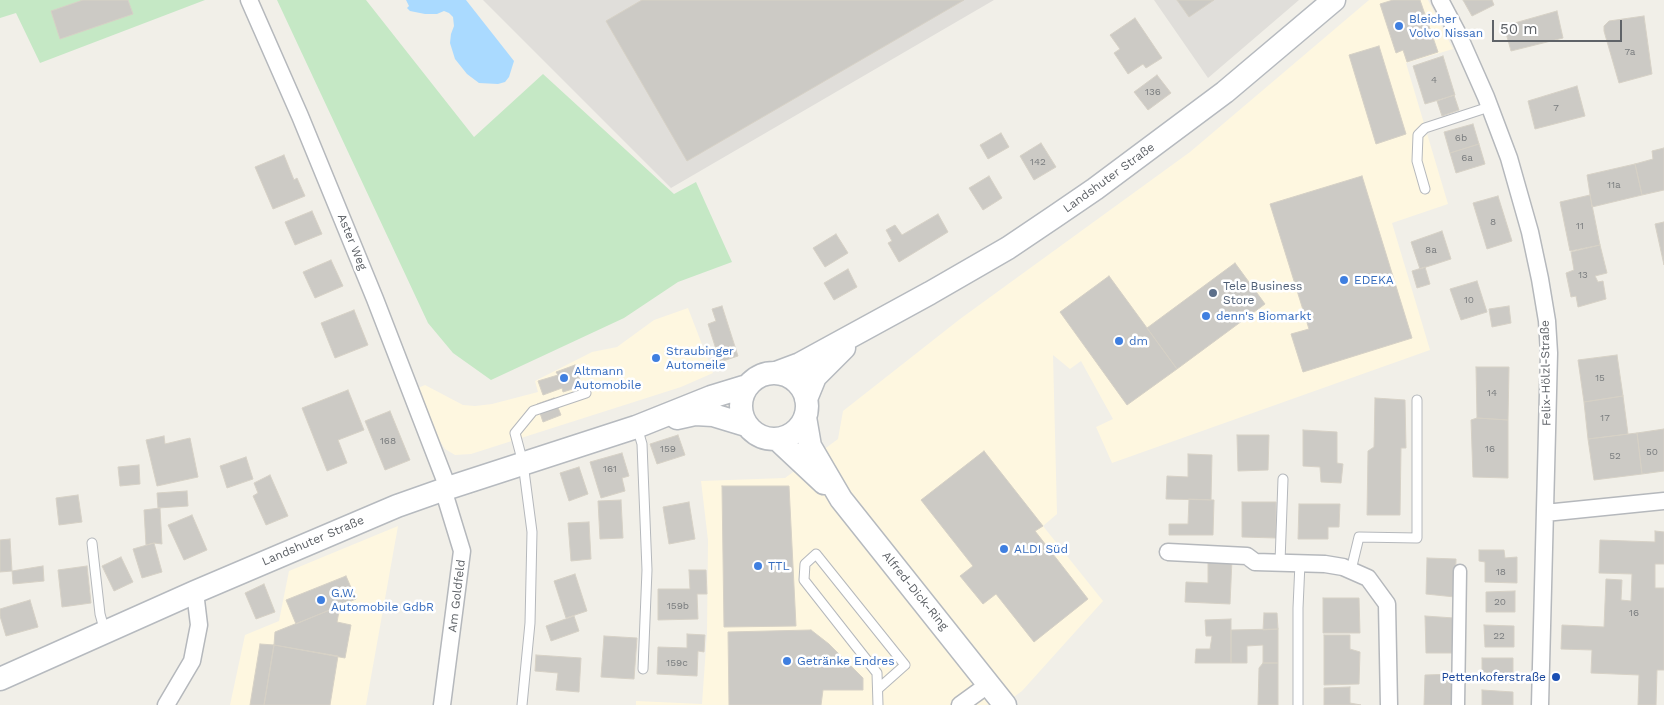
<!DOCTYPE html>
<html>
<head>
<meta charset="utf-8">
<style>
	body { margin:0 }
	#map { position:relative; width:1664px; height:705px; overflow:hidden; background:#f1efe8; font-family:"Work Sans",sans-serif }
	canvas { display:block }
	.scale { position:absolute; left:1492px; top:20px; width:130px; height:22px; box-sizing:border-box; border:2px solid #5f6368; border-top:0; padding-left:6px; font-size:15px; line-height:18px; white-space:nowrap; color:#5f6368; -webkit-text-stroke:4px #fff; paint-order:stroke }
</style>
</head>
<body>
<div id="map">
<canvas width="1664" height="705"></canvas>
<div class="scale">50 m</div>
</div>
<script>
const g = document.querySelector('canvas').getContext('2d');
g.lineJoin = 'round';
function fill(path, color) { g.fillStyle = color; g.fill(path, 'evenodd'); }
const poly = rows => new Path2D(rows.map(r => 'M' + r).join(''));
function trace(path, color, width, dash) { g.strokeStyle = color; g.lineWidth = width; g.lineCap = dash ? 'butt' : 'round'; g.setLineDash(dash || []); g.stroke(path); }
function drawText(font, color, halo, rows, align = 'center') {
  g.font = font + ' "Work Sans",sans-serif'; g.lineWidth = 5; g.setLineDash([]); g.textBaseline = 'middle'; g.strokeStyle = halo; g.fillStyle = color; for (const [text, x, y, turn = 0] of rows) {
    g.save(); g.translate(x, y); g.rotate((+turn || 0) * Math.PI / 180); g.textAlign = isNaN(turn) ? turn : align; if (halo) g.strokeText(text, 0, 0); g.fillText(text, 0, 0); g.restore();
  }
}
fill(poly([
	[1369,0,1428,0,1453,49,1406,63,1448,204,1392,223,1430,350,1112,463,1096,427,1113,419,1081,361,1070,369,1053,355,1057,514,1043,526,1103,601,1022,691,1003,705,636,705,636,701,702,704,707,633,708,540,701,481,785,478,838,439,843,411,960,319,1190,152],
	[688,308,713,373,681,387,471,454,455,455,445,449,439,440,418,388,425,385,463,405,475,406,492,404,538,392,535,381,592,352,617,347,654,320],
	[398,526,366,705,230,705,245,635,279,621,289,571]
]), '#fef7e0');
fill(poly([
	[483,0,994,0,671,188],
	[1154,0,1299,0,1208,78]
]), '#e0deda');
fill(poly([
	[0,0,205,0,40,63,16,13,0,18],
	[277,0,366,0,474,137,543,74,674,194,696,182,732,262,678,282,624,318,491,380,453,353,428,323]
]), '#c5e8c5');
fill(poly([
	[406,0,466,0,514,61,509,77,505,82,498,84,479,83,467,74,455,59,450,43,451,34,454,26,453,17,449,13,444,11,437,14,425,14,410,11,407,8,409,6]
]), '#aadaff');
const building = poly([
	[83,0,128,0,133,14,60,39,51,11,83,0],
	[642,0,964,0,687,161,606,21,642,0],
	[1177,0,1214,0,1189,17,1177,0],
	[1393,0,1420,0,1438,52,1407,62,1403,50,1396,53,1380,4,1393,0],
	[1463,0,1492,0,1494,5,1472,16,1463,0],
	[1557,11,1563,38,1511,51,1504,26,1557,11],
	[1644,16,1652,74,1619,83,1604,31,1604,26,1609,21,1644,16],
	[1135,18,1162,58,1146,68,1143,64,1128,74,1114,53,1120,49,1110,35,1135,18],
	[1379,46,1406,134,1376,144,1349,55,1379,46],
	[1443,56,1455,95,1425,104,1413,66,1443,56],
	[1157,75,1171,93,1148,110,1134,92,1157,75],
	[1577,86,1585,116,1535,129,1528,101,1577,86],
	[1454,95,1459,110,1442,116,1437,101,1454,95],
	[1473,124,1479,144,1450,153,1444,132,1473,124],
	[1001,133,1009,147,988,159,980,145,1001,133],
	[1041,143,1056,167,1034,180,1020,156,1041,143],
	[1479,144,1485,164,1456,173,1450,153,1479,144],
	[1664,148,1664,190,1642,195,1635,164,1653,159,1652,151,1664,148],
	[284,155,294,180,297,178,305,196,273,209,255,167,284,155],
	[1635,164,1642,195,1592,207,1587,175,1635,164],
	[989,176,1002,198,983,210,969,188,989,176],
	[1362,176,1412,338,1303,372,1291,334,1309,329,1270,204,1362,176],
	[1590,195,1600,245,1570,251,1560,202,1590,195],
	[1498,196,1512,241,1487,249,1473,203,1498,196],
	[312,211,322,234,295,245,285,222,312,211],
	[938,214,948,232,899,262,888,243,892,241,886,230,895,225,902,235,938,214],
	[1664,222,1664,265,1655,224,1664,222],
	[1442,231,1451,259,1420,269,1411,242,1442,231],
	[836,234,848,253,825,267,813,248,836,234],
	[1600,245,1607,273,1595,276,1598,282,1603,281,1606,299,1578,307,1576,296,1571,297,1566,273,1574,270,1571,252,1600,245],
	[331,260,343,286,315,298,303,272,331,260],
	[1235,263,1265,304,1177,369,1147,328,1235,263],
	[1425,267,1430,284,1417,288,1412,271,1425,267],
	[848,269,857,287,834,300,824,283,848,269],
	[1109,276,1177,369,1127,405,1060,312,1109,276],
	[1477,281,1487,312,1461,320,1450,289,1477,281],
	[722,306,738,356,720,362,708,324,716,321,712,309,722,306],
	[1509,306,1511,323,1492,327,1489,309,1509,306],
	[354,310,368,345,335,358,321,323,354,310],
	[1617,355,1623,396,1584,402,1578,360,1617,355],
	[575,365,582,386,563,392,562,388,543,395,538,381,558,375,556,372,575,365],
	[1476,367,1509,367,1508,420,1477,418,1476,367],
	[348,390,364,430,338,440,347,463,327,471,302,408,348,390],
	[1623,396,1628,434,1588,439,1584,402,1623,396],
	[554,398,561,415,543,422,537,404,554,398],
	[1375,398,1405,400,1406,448,1401,448,1400,515,1367,515,1368,451,1374,447,1375,398],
	[390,411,410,460,385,470,365,421,390,411],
	[1477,418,1508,420,1508,478,1473,477,1471,420,1477,418],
	[1664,429,1664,471,1642,474,1637,433,1664,429],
	[1303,430,1337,432,1337,463,1343,464,1341,483,1321,482,1320,467,1303,466,1303,430],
	[1637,433,1642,474,1594,480,1588,439,1637,433],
	[678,435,685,455,657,464,650,444,678,435],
	[1237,435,1269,435,1268,470,1238,471,1237,435],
	[164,436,165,444,190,438,198,477,157,486,146,440,164,436],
	[984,451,1043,526,1035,531,1088,599,1034,642,996,594,983,604,960,576,973,566,921,500,984,451],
	[622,453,629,476,622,478,625,491,601,498,590,462,622,453],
	[1188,454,1212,455,1211,500,1166,499,1167,476,1188,477,1188,454],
	[246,457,253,479,227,488,220,466,246,457],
	[139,465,140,484,120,486,118,467,139,465],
	[579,467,588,494,569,501,560,473,579,467],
	[270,475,288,516,266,525,253,496,258,493,254,483,270,475],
	[722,486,789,486,796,626,724,627,722,486],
	[187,491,188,506,158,508,157,493,187,491],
	[78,495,82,522,59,525,56,498,78,495],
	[1189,499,1214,500,1213,535,1169,535,1169,524,1188,524,1189,499],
	[621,500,623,538,600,539,598,501,621,500],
	[689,502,695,539,669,544,663,507,689,502],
	[1242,502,1276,502,1276,538,1242,537,1242,502],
	[1299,504,1340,504,1339,527,1328,527,1328,539,1298,539,1299,504],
	[160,508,162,544,154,543,146,545,144,510,160,508],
	[192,515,207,550,184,560,168,525,192,515],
	[589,522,591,559,571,561,568,523,589,522],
	[1655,531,1664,532,1664,564,1655,564,1655,588,1664,588,1664,670,1657,670,1656,705,1638,705,1639,675,1591,673,1592,650,1561,649,1562,625,1604,627,1606,579,1622,580,1621,600,1631,601,1632,574,1599,573,1600,540,1655,542,1655,531],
	[10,539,12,571,0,572,0,540,10,539],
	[154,543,162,572,142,578,133,549,154,543],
	[1479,550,1504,550,1505,558,1517,557,1517,583,1485,582,1485,562,1479,561,1479,550],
	[121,557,133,582,114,591,102,566,121,557],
	[1208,558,1232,559,1230,604,1185,602,1186,582,1208,583,1208,558],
	[1427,558,1456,559,1455,597,1426,594,1427,558],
	[43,566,44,581,13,584,12,571,43,566],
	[87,566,91,603,62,607,58,570,87,566],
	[689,570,706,570,707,594,697,594,698,619,658,620,658,589,690,589,689,570],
	[575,574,587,611,566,618,554,581,575,574],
	[346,576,356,599,296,624,286,600,346,576],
	[264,584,275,612,256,619,245,593,264,584],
	[1515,591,1515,612,1486,612,1486,592,1515,591],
	[1323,598,1359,598,1360,633,1323,633,1323,598],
	[30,600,38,627,6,636,0,616,0,609,30,600],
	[340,606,337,622,351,625,345,658,274,645,275,632,340,606],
	[1264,613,1277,613,1278,629,1263,630,1264,613],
	[574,616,579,631,551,641,546,626,574,616],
	[1425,616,1454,618,1453,653,1426,653,1425,616],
	[1231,619,1231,663,1195,663,1196,649,1210,649,1212,636,1206,636,1205,620,1231,619],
	[1484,625,1514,626,1514,647,1485,647,1484,625],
	[1278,629,1278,663,1263,663,1263,645,1247,646,1247,663,1231,663,1231,630,1278,629],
	[811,630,829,644,863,678,863,690,823,690,821,705,729,705,728,632,811,630],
	[687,634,705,635,704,652,698,651,697,676,657,674,658,647,687,648,687,634],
	[1324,635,1350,635,1350,649,1360,652,1359,684,1324,685,1324,635],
	[604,636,637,638,634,679,601,677,604,636],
	[260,644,274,645,264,705,250,705,260,644],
	[274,645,338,656,330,705,264,705,274,645],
	[536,655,581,658,579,692,556,690,558,673,535,671,536,655],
	[1482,658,1513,658,1513,679,1482,679,1482,658],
	[1263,663,1278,663,1278,705,1258,705,1259,668,1263,663],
	[1453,674,1453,705,1424,705,1425,675,1453,674],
	[1350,687,1350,703,1361,705,1324,705,1324,688,1350,687],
	[1482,690,1513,692,1513,705,1482,705,1482,690]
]);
fill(building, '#cccac5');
trace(building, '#d6d1c6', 1);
const service = poly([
	[1425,189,1417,161,1418,135,1425,128,1489,107],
	[637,427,642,444,647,570,643,669],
	[92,543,100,614,105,632],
	[1280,562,1283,479],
	[1351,570,1359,537,1417,538,1417,400],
	[522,705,530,623,532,532,523,463,515,433,533,411,586,393],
	[878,705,877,673,804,580,805,564,816,554,905,665,878,689],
	[1298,705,1298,608,1300,563]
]);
const pedestrian = poly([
	[1458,705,1460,571]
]);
const minor = poly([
	[249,0,300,116,375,299,448,488],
	[1440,0,1459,36,1486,97,1509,158,1530,232,1540,279,1547,321,1549,353,1540,705],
	[1545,513,1664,501],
	[1168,552,1247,556,1255,562,1325,564,1343,567,1368,578,1387,604,1389,705],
	[166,705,192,661,199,625,195,592],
	[442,705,462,551,443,489],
	[960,705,989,684]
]);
const secondary = poly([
	[776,373,800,364,930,293,1008,248,1054,217,1095,189,1225,92,1334,0],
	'741 406a33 33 0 1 1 66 0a33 33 0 1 1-66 0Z',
	[806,399,815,377,844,348],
	[805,417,810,446,841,499,1005,705],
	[677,418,695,414,713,415,746,425],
	[777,439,824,483],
	[0,679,195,592,397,506,448,488,636,427,711,397,747,386]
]);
trace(service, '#b5b8bc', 11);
trace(pedestrian, '#b5b8bc', 15);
trace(minor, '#b5b8bc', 19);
trace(secondary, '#b6babf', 25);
trace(service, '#fff', 9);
trace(pedestrian, '#fff', 12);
trace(minor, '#fff', 16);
trace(secondary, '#fff', 22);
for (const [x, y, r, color] of [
	[1399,26,5,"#3f7fe0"],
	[1344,280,5,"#3f7fe0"],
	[1213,293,5,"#5c6f8a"],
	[1206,316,5,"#3f7fe0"],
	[1119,341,5,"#3f7fe0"],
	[656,358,5,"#3f7fe0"],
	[564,378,5,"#3f7fe0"],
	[1004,549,5,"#3f7fe0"],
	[758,566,5,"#3f7fe0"],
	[321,600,5,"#3f7fe0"],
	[787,661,5,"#3f7fe0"],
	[1556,677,5,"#1a4fb4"]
]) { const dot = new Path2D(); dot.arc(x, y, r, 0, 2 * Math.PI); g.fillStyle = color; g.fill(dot); trace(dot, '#fff', 2); }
drawText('10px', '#7a7d7f', null, [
	["7a",1630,52],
	["4",1434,80],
	["136",1153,92],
	["7",1556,108],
	["6b",1461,138],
	["6a",1467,158],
	["142",1038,162],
	["11a",1614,185],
	["8",1493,222],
	["11",1580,226],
	["8a",1431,250],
	["13",1583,275],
	["10",1469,300],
	["15",1600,378],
	["14",1492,393],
	["17",1605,418],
	["168",388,441],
	["159",668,449],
	["16",1490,449],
	["50",1652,452],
	["52",1615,456],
	["161",610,469],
	["18",1501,572],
	["20",1500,602],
	["159b",678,606],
	["16",1634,613],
	["22",1499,636],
	["159c",677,663]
]);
drawText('12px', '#366cbe', '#fff', [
	["Bleicher",1409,19],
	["Volvo Nissan",1409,33],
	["EDEKA",1354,280],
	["denn's Biomarkt",1216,316],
	["dm",1129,341],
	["Straubinger",666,351],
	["Automeile",666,365],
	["Altmann",574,371],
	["Automobile",574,385],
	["ALDI Süd",1014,549],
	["TTL",768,566],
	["G.W.",331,593],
	["Automobile GdbR",331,607],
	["Getränke Endres",797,661]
], 'left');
drawText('12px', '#5f6368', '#fff', [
	["Landshuter Straße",1109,178,-36],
	["Aster Weg",352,242,68],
	["Felix-Hölzl-Straße",1546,373,-91],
	["Landshuter Straße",313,541,-23],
	["Alfred-Dick-Ring",915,591,51],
	["Am Goldfeld",457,596,-83]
]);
drawText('12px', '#4e5e75', '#fff', [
	["Tele Business",1223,286],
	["Store",1223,300]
], 'left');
drawText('12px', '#164399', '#fff', [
	["Pettenkoferstraße",1546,677]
], 'right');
</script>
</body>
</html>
